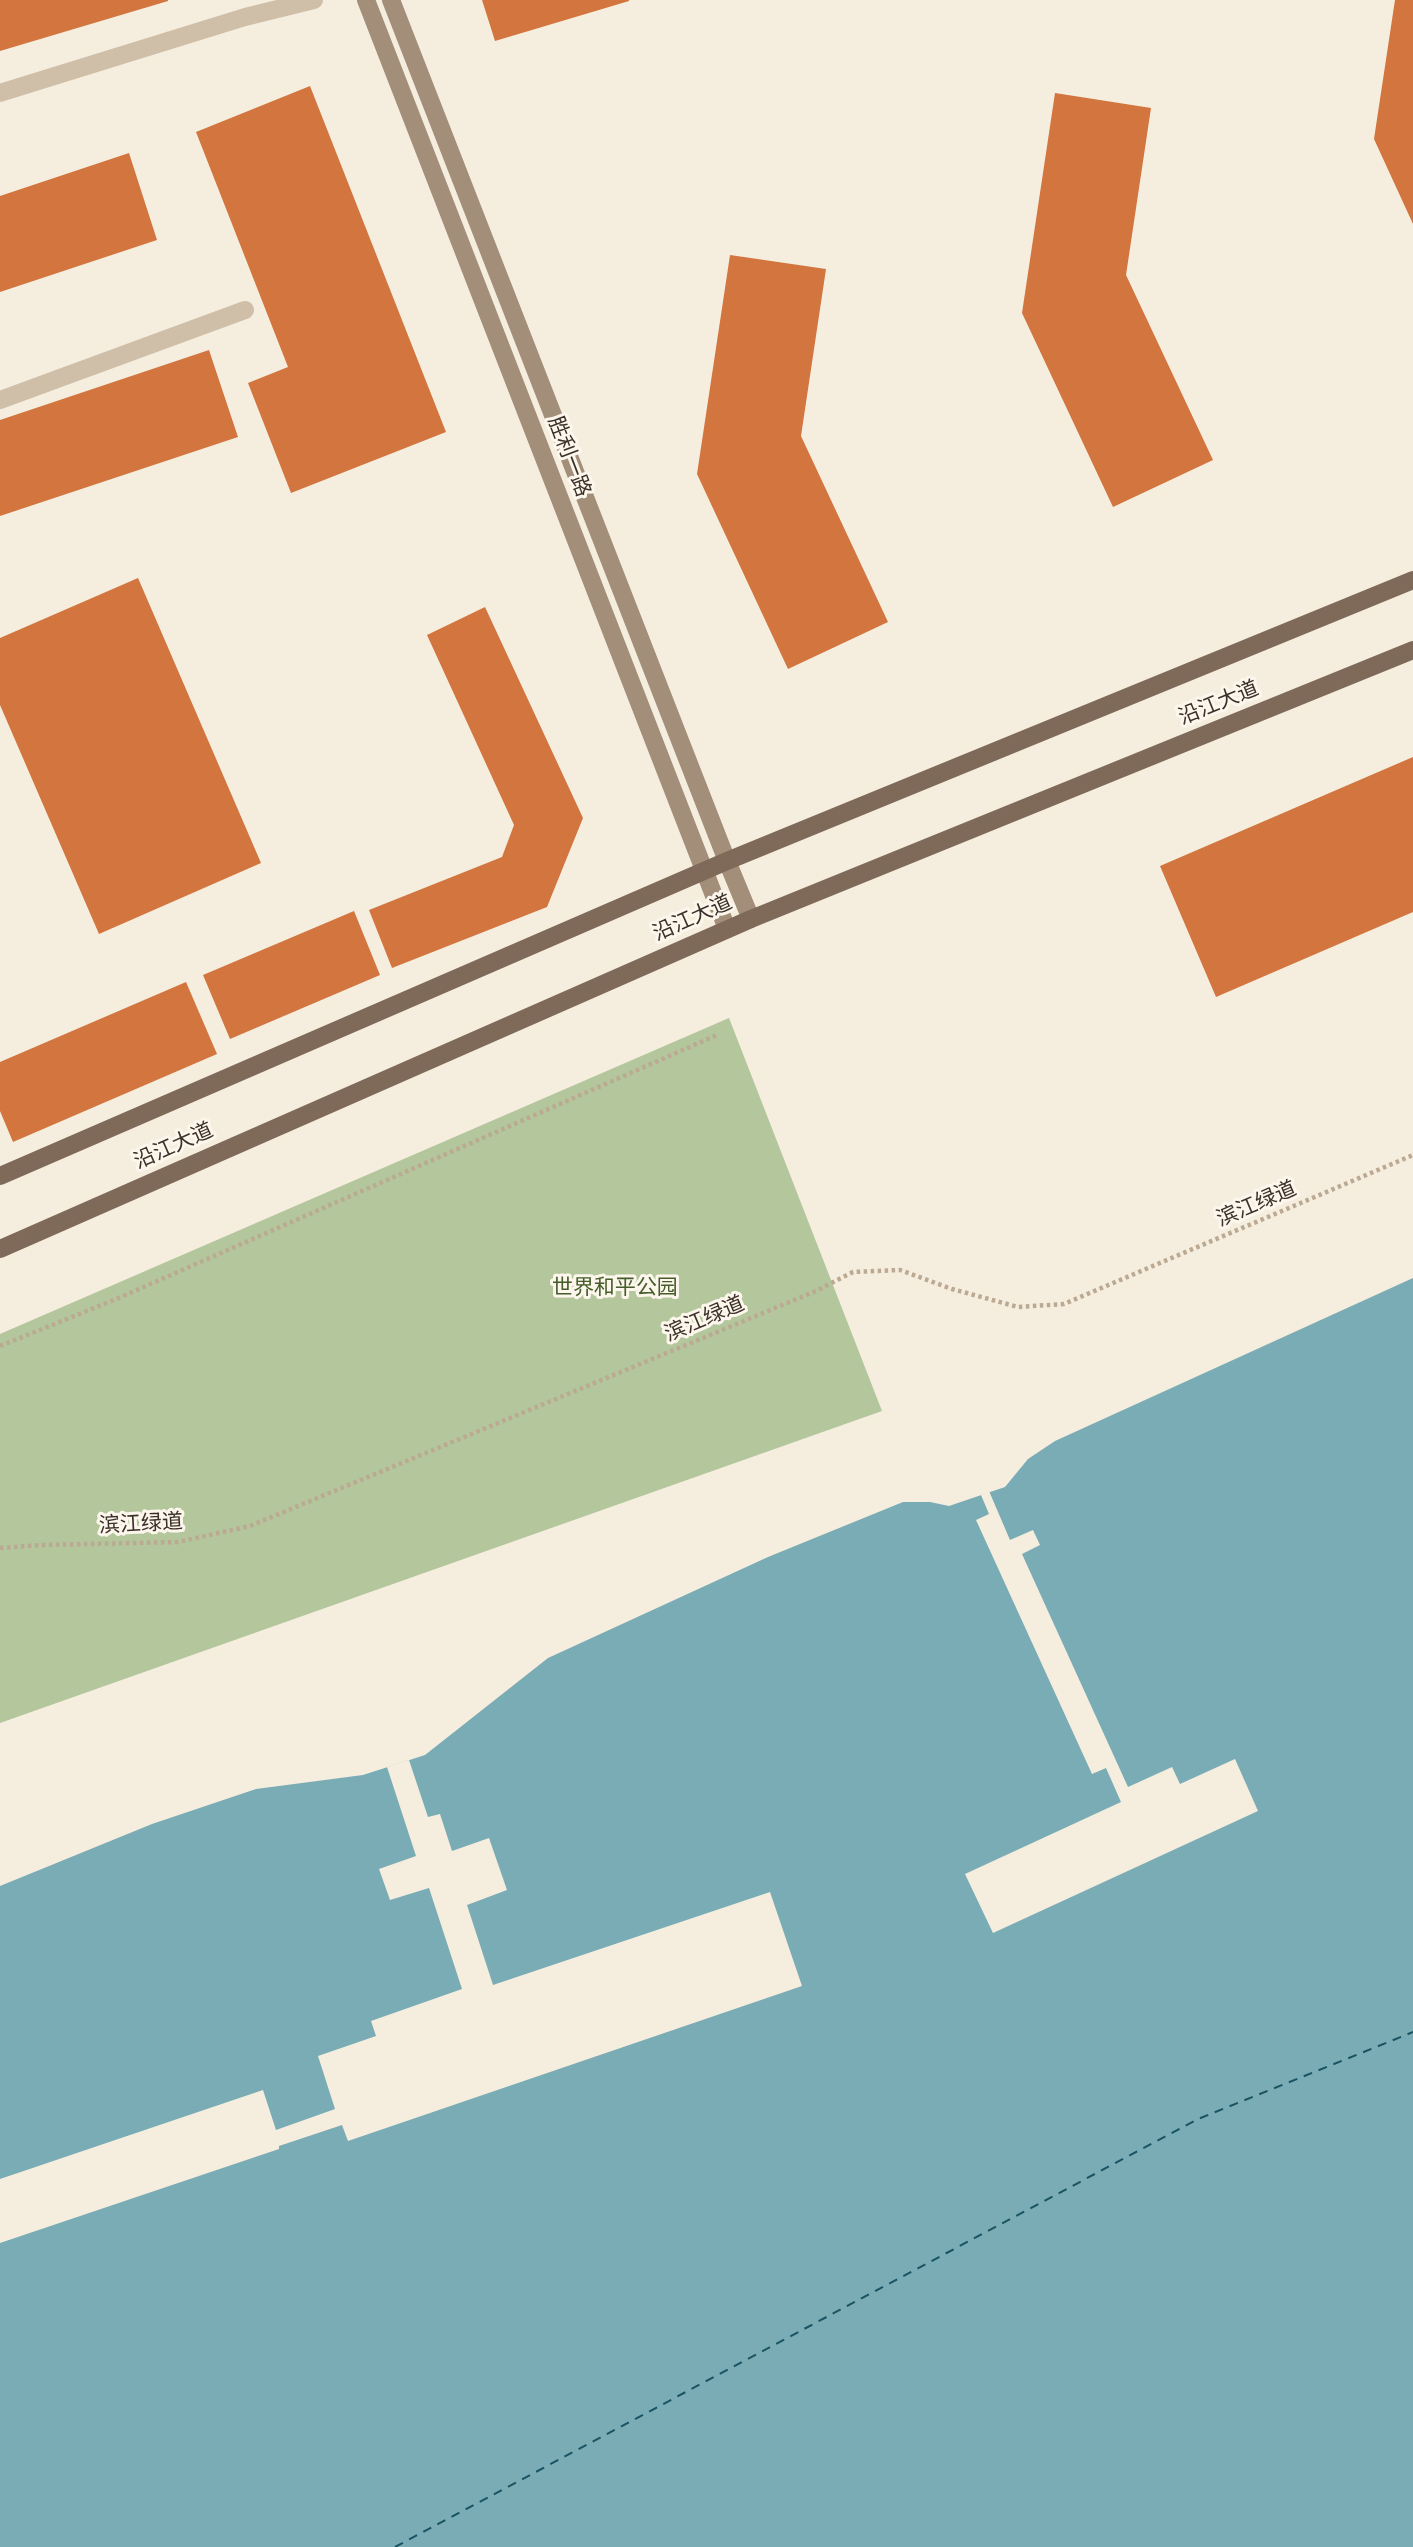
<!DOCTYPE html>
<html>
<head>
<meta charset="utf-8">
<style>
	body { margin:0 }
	canvas { display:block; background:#f5edde }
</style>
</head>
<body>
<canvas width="1413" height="2547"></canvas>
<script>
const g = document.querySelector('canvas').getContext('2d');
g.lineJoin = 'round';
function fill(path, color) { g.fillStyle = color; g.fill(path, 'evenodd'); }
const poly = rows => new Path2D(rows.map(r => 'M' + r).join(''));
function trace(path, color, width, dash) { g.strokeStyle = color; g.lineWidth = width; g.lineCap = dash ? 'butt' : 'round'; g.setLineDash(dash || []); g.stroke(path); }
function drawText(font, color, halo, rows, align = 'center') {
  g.font = font + ' "Titillium Web","Noto Sans SC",sans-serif'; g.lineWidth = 6; g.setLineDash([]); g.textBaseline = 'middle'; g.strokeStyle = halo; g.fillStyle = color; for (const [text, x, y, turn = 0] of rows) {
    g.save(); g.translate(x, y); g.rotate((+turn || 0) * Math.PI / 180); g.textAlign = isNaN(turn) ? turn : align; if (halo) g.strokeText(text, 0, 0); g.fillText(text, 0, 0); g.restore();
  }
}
fill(poly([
	[729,1018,882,1411,0,1723,0,1334]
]), '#b3c69c');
fill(poly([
	[1413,1278,1413,2547,0,2547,0,1886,152,1824,256,1789,363,1775,425,1755,548,1658,768,1557,903,1502,930,1502,949,1506,1005,1487,1028,1459,1055,1441]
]), '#7aacb6');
fill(poly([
	[989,1491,1010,1540,1033,1530,1040,1545,1022,1554,1128,1787,1172,1767,1180,1784,1235,1759,1258,1811,993,1933,965,1874,1121,1802,1106,1768,1092,1774,976,1520,989,1514,981,1495],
	[409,1760,428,1817,440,1814,452,1851,489,1838,507,1890,467,1905,493,1985,770,1892,802,1986,348,2141,342,2125,279,2146,279,2149,0,2243,0,2179,263,2090,276,2130,335,2109,318,2056,376,2036,371,2021,462,1989,429,1888,390,1900,379,1869,416,1856,387,1767]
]), '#f5edde');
trace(poly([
	[395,2547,1198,2119,1413,2032]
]), '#195462', 2, [9, 7]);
fill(poly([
	[0,0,168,0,168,1,0,51],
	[482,0,629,0,629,1,495,41],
	[1395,0,1413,0,1413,224,1374,139],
	[310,86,446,432,291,493,248,383,288,367,196,132],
	[1055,93,1151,108,1126,275,1213,460,1113,507,1022,313],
	[129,153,157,240,0,292,0,196],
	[730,255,826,269,801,436,888,622,788,669,697,474],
	[209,350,238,437,0,516,0,420],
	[138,578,261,863,99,934,0,705,0,638],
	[485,607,583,818,547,907,392,968,369,910,502,857,514,825,427,635],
	[1413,757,1413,912,1216,997,1160,866],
	[354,911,380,975,230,1039,203,975],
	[186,982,217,1054,13,1142,0,1111,0,1062]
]), '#d2753f');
trace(poly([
	[0,1346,114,1300,717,1035],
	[0,1548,42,1545,178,1542,250,1526,816,1291,853,1272,900,1270,952,1289,1018,1307,1064,1304,1413,1155]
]), '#bba992', 4.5, [3.5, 3.5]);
trace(poly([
	[0,93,245,17,314,0],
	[0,400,245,310]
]), '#cfbfa8', 18);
trace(poly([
	[366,0,727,929],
	[391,0,727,861,751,919]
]), '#a38e79', 18);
trace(poly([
	[0,1176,727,861,1413,580],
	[0,1249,751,919,1413,650]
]), '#7f6a59', 18);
drawText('21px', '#3c3129', '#fcf6ec', [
	["胜利一路",568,457,69],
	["沿江大道",1219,704,-22],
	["沿江大道",693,919,-24],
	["沿江大道",174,1147,-24],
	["滨江绿道",1257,1205,-23],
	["滨江绿道",705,1320,-23],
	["滨江绿道",141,1525,-3]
]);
drawText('21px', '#445d2a', '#fcf6ec', [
	["世界和平公园",615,1289]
]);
</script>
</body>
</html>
